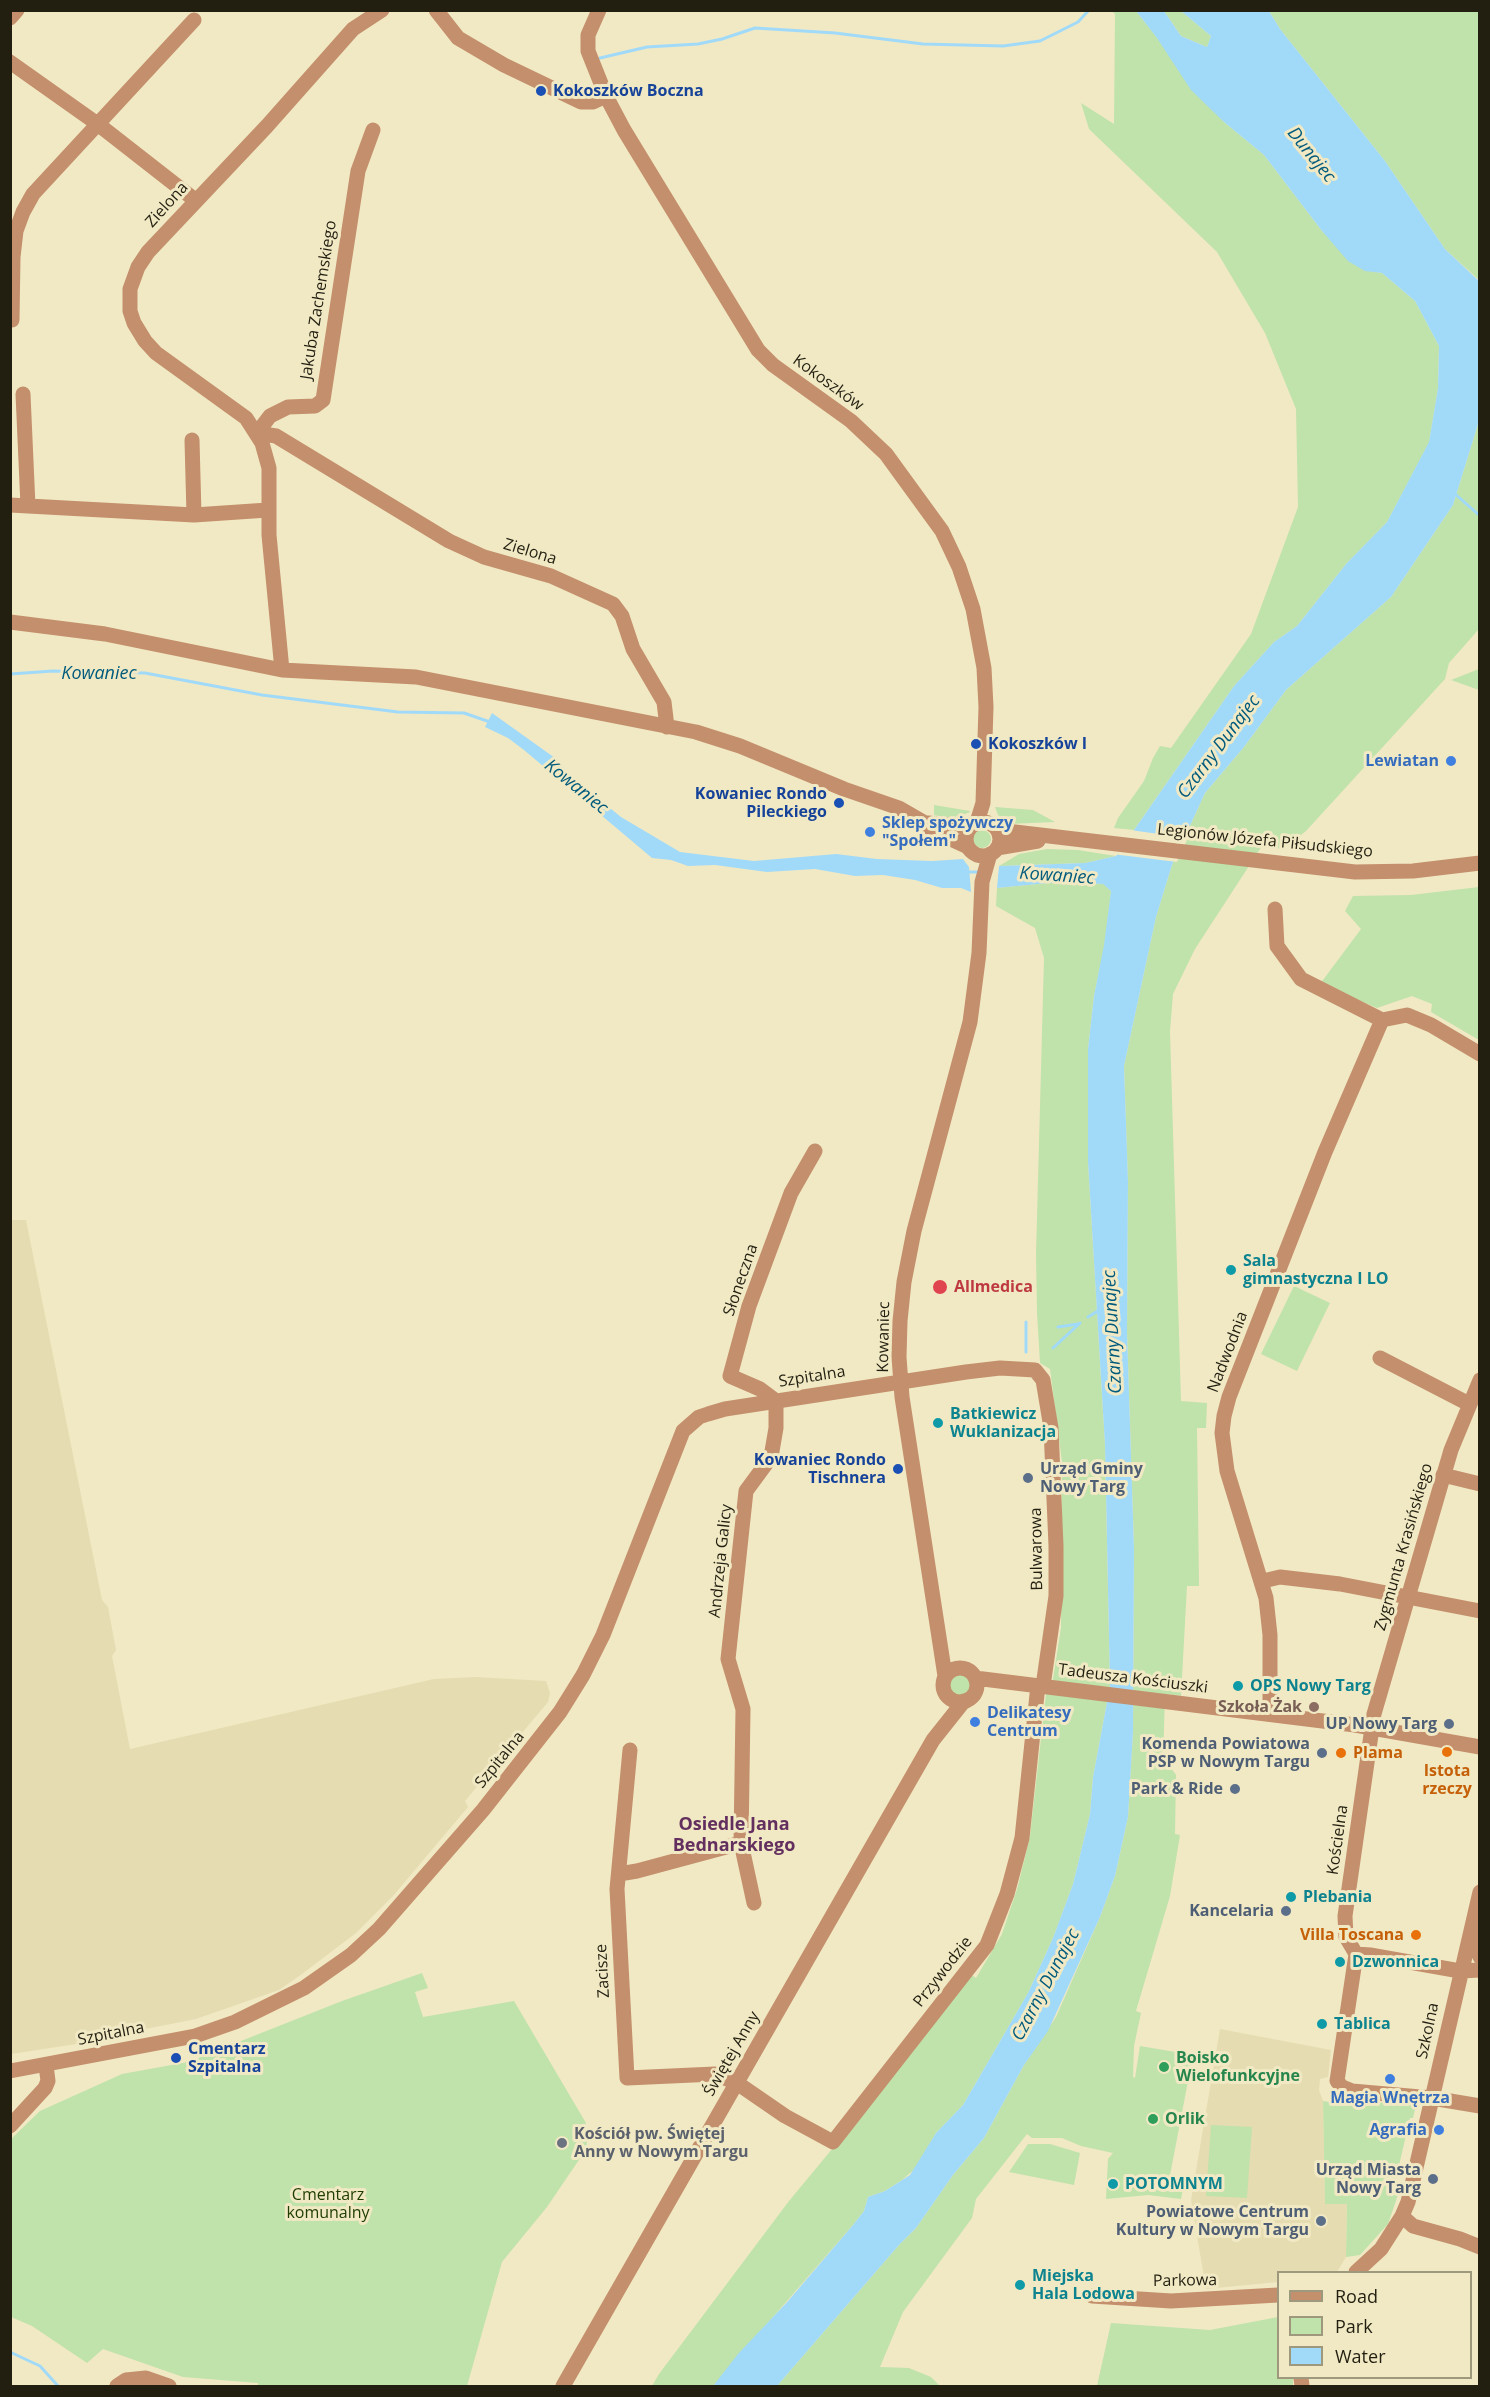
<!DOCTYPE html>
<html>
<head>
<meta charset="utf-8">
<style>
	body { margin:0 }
	#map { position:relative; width:1490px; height:2397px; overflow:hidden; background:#f1e9c4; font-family:"Open Sans",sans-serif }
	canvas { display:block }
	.frame { position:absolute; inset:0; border:12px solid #221f11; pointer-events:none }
	.legend { position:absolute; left:1277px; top:2271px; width:195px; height:108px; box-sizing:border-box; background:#f1e9c4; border:2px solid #9e987c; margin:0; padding:8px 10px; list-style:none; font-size:18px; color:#221f11 }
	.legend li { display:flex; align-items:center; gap:12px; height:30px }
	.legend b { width:30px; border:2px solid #9e987c }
</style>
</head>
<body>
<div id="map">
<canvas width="1490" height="2397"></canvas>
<div class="frame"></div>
<ul class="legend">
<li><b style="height:8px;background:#c48f6c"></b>Road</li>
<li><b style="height:16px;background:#c0e2ab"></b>Park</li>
<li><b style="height:16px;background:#a1daf9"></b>Water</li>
</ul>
</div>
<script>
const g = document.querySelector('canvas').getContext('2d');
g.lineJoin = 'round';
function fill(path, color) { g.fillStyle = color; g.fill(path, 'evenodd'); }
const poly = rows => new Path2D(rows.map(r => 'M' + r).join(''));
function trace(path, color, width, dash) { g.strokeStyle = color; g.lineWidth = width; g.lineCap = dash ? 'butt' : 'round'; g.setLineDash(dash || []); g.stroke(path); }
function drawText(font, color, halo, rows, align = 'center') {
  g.font = font + ' "Open Sans",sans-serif'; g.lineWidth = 6; g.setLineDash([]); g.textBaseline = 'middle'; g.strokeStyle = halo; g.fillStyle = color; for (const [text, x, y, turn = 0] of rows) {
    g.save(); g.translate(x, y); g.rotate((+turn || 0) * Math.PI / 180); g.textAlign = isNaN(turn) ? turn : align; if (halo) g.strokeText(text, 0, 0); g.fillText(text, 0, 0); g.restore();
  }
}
fill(poly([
	[11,1220,26,1220,102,1600,108,1607,116,1650,112,1656,130,1749,434,1679,476,1677,546,1681,550,1693,548,1702,465,1801,468,1807,393,1896,356,1933,302,1974,279,1990,196,2019,115,2035,96,2041,11,2054],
	[1220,2029,1331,2050,1328,2077,1320,2079,1319,2090,1323,2101,1325,2203,1347,2204,1346,2257,1337,2272,1278,2272,1278,2282,1206,2289,1191,2200]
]), '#e5dcb1');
fill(poly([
	[1112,11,1136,11,1224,122,1264,155,1322,231,1365,270,1382,273,1415,301,1439,346,1438,388,1429,443,1387,522,1346,564,1297,626,1274,642,1234,686,1134,830,1114,828,1118,818,1144,781,1153,758,1160,746,1171,748,1251,634,1298,507,1296,409,1265,333,1217,252,1089,129,1081,103,1114,124,1115,14],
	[1164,11,1181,11,1211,36,1207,47,1181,36],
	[1269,11,1479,11,1479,280,1445,249,1385,161,1280,29],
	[1479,421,1479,629,1449,663,1445,679,1306,831,1283,849,1262,846,1195,949,1173,994,1170,1031,1181,1401,1207,1403,1206,1428,1197,1428,1199,1586,1187,1586,1181,1696,1165,1694,1163,1764,1168,1764,1176,1775,1175,1834,1180,1835,1170,1896,1136,2011,1141,2013,1134,2046,1133,2077,1135,2078,1140,2046,1193,2055,1167,2191,1172,2192,1173,2182,1184,2183,1181,2199,1148,2195,1106,2199,1108,2159,1113,2153,1081,2146,1062,2138,1032,2138,1027,2134,976,2199,972,2218,903,2312,880,2367,909,2368,931,2377,940,2386,777,2386,899,2245,916,2228,953,2175,984,2138,1024,2065,1056,2017,1100,1917,1115,1876,1128,1817,1133,1732,1134,1549,1127,1331,1128,1181,1124,1066,1156,917,1172,865,1205,793,1244,747,1286,690,1391,597,1453,505],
	[1479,669,1479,690,1451,680],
	[934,805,970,811,970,812,957,817,943,817,934,815],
	[995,807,1033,810,1055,822,1008,824,998,815],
	'973 839a9 9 0 1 1 18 0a9 9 0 1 1-18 0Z',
	[1047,849,1078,850,1116,856,1085,863,999,866,1019,854],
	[1058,882,1104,884,1111,891,1105,943,1094,996,1088,1049,1088,1162,1105,1445,1110,1686,1093,1777,1090,1814,1073,1884,1053,1938,1028,1993,963,2105,936,2133,916,2168,902,2180,885,2191,868,2197,864,2211,853,2225,713,2386,652,2386,659,2374,789,2201,842,2137,969,1973,976,1978,1002,1934,1018,1886,1030,1836,1046,1694,1053,1679,1061,1628,1062,1462,1050,1369,1040,1363,1037,1313,1036,1254,1044,958,1035,928,996,906,997,888],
	[1479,887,1479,1040,1431,1012,1432,1004,1412,996,1377,1008,1320,984,1361,929,1345,911,1353,896,1411,895],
	[1294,1286,1330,1303,1297,1371,1261,1354],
	'949 1685a11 11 0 1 1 22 0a11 11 0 1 1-22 0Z',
	[422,1973,428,1988,415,1992,423,2017,514,2001,586,2123,587,2148,547,2207,502,2262,467,2386,258,2386,258,2383,183,2377,103,2349,87,2363,32,2326,11,2317,11,2139,40,2111,122,2074,188,2062,342,2001],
	[1344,2100,1416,2105,1413,2118,1410,2118,1394,2187,1400,2189,1388,2224,1360,2255,1346,2257,1347,2204,1325,2204,1323,2101,1343,2104],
	[1211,2125,1252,2127,1247,2198,1206,2196],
	[1028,2144,1050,2144,1080,2153,1074,2185,1009,2172],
	[1278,2317,1278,2378,1293,2378,1293,2386,1097,2386,1111,2323,1210,2330]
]), '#c0e2ab');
fill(poly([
	[1136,11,1164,11,1181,36,1207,47,1211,36,1181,11,1269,11,1280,29,1385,161,1445,249,1479,281,1479,421,1453,505,1391,597,1286,690,1244,747,1205,793,1172,865,1156,917,1124,1066,1128,1181,1127,1331,1134,1549,1133,1732,1128,1817,1115,1876,1100,1917,1048,2031,1024,2065,984,2138,953,2175,916,2228,899,2245,777,2386,713,2386,738,2354,788,2301,853,2225,864,2211,868,2197,885,2191,910,2175,936,2133,963,2105,1028,1993,1053,1938,1073,1884,1090,1814,1093,1777,1110,1686,1105,1445,1088,1162,1088,1049,1094,996,1104,945,1111,891,1103,884,1058,882,997,888,999,866,1085,863,1116,856,1234,686,1274,642,1297,626,1346,564,1387,522,1429,442,1438,388,1439,346,1415,301,1382,273,1365,271,1348,261,1322,231,1264,155,1224,122,1191,90,1157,38],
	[492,713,555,758,573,778,621,817,680,852,754,861,836,854,877,859,932,861,963,859,969,867,971,892,961,888,942,888,915,880,883,875,855,876,815,869,767,872,715,865,688,866,671,860,652,858,524,750,508,738,485,727]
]), '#a1daf9');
fill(poly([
	[1130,830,1188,838,1177,862,1112,854]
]), '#f1e9c4');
trace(poly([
	[600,58,647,47,698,44,722,39,755,28,835,33,923,44,1003,46,1040,41,1078,22,1089,10],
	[1454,493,1480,516],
	[10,674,53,671,145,673,262,695,398,712,464,713,490,722],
	[967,872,981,872],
	[1088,1317,1101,1309],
	[1058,1327,1078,1324],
	[1053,1348,1080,1323],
	[1026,1352,1026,1322],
	[10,2352,40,2366,58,2386]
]), '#a1daf9', 3);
trace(poly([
	[436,10,458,38,504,65,581,102,593,102,606,96],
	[599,10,588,35,588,51,606,96,624,130,758,350,773,365,851,421,886,454,942,531,959,567,973,609,984,668,986,707,983,803,977,822],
	[10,18,17,10],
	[10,62,99,125,195,200],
	[12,320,13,257,16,231,23,212,33,194,194,20],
	[23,394,28,506],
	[257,433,276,436,449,541,484,557,551,576,613,604,622,616,633,649,664,702,667,727],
	[257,433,270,416,288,407,315,406,323,400,358,171,373,130],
	[192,440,194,515],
	[10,505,194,515,268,510],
	[10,622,105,634,282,670,416,677,696,732,740,746,844,789,899,808,925,823,933,831,968,847],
	[282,670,269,535,269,468,262,443,246,418,156,353,145,341,134,323,130,311,130,289,138,267,148,252,267,126,353,29,382,10],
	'966 839a17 17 0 1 1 34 0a17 17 0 1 1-34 0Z',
	[928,823,970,827],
	[998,830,1355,872,1413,871,1480,863],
	[997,848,1038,841],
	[1275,909,1277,946,1301,979,1382,1020,1407,1015,1431,1025,1480,1054],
	[1380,1358,1469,1404],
	[1480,1380,1451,1450,1374,1714,1345,1916,1346,1937,1356,1954,1370,1955,1460,1971,1480,1970],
	[1443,1475,1480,1484],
	[1263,1581,1280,1577,1340,1584,1480,1611],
	'943 1685a17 17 0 1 1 34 0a17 17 0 1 1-34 0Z',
	[945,1676,902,1397,899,1357,900,1321,904,1282,914,1231,970,1022,979,953,982,882,990,854],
	[975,1678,1355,1725,1480,1747],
	[1270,1714,1270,1635,1266,1598,1227,1471,1222,1433,1224,1416,1229,1397,1325,1152,1382,1020],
	[630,1750,617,1889,627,2078,715,2074,737,2083,785,2116,833,2142,987,1945,1007,1894,1022,1838,1038,1685],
	[619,1874,637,1871,741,1843],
	[754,1903,741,1843,743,1709,728,1659,746,1491,771,1457,776,1428,776,1401,760,1389,730,1376,749,1306,791,1193,815,1151],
	[1472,1933,1480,1957],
	[1356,1954,1337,2081,1342,2087,1352,2091,1432,2098,1480,2106],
	[10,2071,195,2036,235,2022,304,1988,351,1955,379,1929,483,1810,560,1712,583,1675,603,1635,683,1431,699,1417,708,1414,725,1409,966,1372,1000,1368,1035,1370,1043,1380,1051,1428,1056,1546,1056,1596,1043,1686],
	[10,2126,45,2088,48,2081,46,2065],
	[1402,2216,1413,2226,1460,2239,1480,2247],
	[1356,2272,1381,2249,1402,2216,1408,2202,1480,1892],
	[1092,2296,1171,2301,1278,2295],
	[1301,2378,1302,2386],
	[117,2386,126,2380,146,2378,169,2386],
	[563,2386,933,1740,964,1701]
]), '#c48f6c', 15);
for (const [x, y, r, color] of [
	[541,91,6,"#1a4fb4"],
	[976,744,6,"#1a4fb4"],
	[1451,761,6,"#3f7fe0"],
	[839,803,6,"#1a4fb4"],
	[870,832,6,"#3f7fe0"],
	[1231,1270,6,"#0f9aa8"],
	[940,1287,8,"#e0444e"],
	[938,1423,6,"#0f9aa8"],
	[898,1469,6,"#1a4fb4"],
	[1028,1478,6,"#5c6f8a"],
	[1238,1686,6,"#0f9aa8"],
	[1314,1707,6,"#8d6e63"],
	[975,1722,6,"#3f7fe0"],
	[1449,1724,6,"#5c6f8a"],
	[1447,1752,6,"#e8710a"],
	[1322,1753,6,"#5c6f8a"],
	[1341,1753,6,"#e8710a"],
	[1235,1789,6,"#5c6f8a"],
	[1291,1897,6,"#0f9aa8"],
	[1286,1911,6,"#5c6f8a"],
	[1416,1935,6,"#e8710a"],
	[1340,1962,6,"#0f9aa8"],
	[1322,2024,6,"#0f9aa8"],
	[176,2058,6,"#1a4fb4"],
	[1164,2067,6,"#2e9e5b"],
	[1390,2079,6,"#3f7fe0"],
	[1153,2119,6,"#2e9e5b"],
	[1439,2130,6,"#3f7fe0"],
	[562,2143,6,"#6b7280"],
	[1433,2179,6,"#5c6f8a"],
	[1113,2184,6,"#0f9aa8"],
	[1321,2221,6,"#5c6f8a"],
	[1020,2285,6,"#0f9aa8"]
]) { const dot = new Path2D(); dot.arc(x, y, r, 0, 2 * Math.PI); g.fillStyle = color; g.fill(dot); trace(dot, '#f1e9c4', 2); }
drawText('bold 16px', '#164399', '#f1e9c4', [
	["Kokoszków Boczna",553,91],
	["Kokoszków I",988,744],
	["Kowaniec Rondo",827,794,"right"],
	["Pileckiego",827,812,"right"],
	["Kowaniec Rondo",886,1460,"right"],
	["Tischnera",886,1478,"right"],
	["Cmentarz",188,2049],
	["Szpitalna",188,2067]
], 'left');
drawText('16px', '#221f11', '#f1e9c4', [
	["Zielona",167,205,-48],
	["Jakuba Zachemskiego",319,300,-81],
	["Kokoszków",828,383,36],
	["Zielona",530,552,17],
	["Legionów Józefa Piłsudskiego",1265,841,6],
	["Słoneczna",741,1280,-71],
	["Kowaniec",884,1337,-89],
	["Nadwodnia",1228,1352,-69],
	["Szpitalna",812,1377,-9],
	["Zygmunta Krasińskiego",1404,1547,-74],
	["Bulwarowa",1037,1549,-91],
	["Andrzeja Galicy",721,1561,-84],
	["Tadeusza Kościuszki",1133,1679,7],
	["Szpitalna",500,1760,-51],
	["Kościelna",1338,1840,-82],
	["Zacisze",603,1971,-93],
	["Przywodzie",943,1972,-52],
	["Szkolna",1428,2031,-78],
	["Szpitalna",111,2034,-11],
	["Świętej Anny",732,2054,-60],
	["Parkowa",1185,2281,-1]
]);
drawText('bold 16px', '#366cbe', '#f1e9c4', [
	["Lewiatan",1439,761],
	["Sklep spożywczy",882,823,"left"],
	["\"Społem\"",882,841,"left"],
	["Delikatesy",987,1713,"left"],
	["Centrum",987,1731,"left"],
	["Magia Wnętrza",1390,2098,"center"],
	["Agrafia",1427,2130]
], 'right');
drawText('bold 16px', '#0d838f', '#f1e9c4', [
	["Sala",1243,1261],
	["gimnastyczna I LO",1243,1279],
	["Batkiewicz",950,1414],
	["Wuklanizacja",950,1432],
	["OPS Nowy Targ",1250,1686],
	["Plebania",1303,1897],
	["Dzwonnica",1352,1962],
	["Tablica",1334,2024],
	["POTOMNYM",1125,2184],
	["Miejska",1032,2276],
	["Hala Lodowa",1032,2294]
], 'left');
drawText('bold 16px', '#be3a42', '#f1e9c4', [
	["Allmedica",954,1287]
], 'left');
drawText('bold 16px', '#4e5e75', '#f1e9c4', [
	["Urząd Gminy",1040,1469,"left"],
	["Nowy Targ",1040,1487,"left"],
	["UP Nowy Targ",1437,1724],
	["Komenda Powiatowa",1310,1744],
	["PSP w Nowym Targu",1310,1762],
	["Park & Ride",1223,1789],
	["Kancelaria",1274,1911],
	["Urząd Miasta",1421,2170],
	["Nowy Targ",1421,2188],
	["Powiatowe Centrum",1309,2212],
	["Kultury w Nowym Targu",1309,2230]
], 'right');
drawText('bold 16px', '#785e54', '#f1e9c4', [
	["Szkoła Żak",1302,1707]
], 'right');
drawText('bold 16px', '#c56008', '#f1e9c4', [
	["Plama",1353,1753],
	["Istota",1447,1771,"center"],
	["rzeczy",1447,1789,"center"],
	["Villa Toscana",1404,1935,"right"]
], 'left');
drawText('bold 16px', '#27864d', '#f1e9c4', [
	["Boisko",1176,2058],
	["Wielofunkcyjne",1176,2076],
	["Orlik",1165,2119]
], 'left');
drawText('bold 16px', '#5b616d', '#f1e9c4', [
	["Kościół pw. Świętej",574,2134],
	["Anny w Nowym Targu",574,2152]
], 'left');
drawText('16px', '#1f3d01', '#f1e9c4', [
	["Cmentarz",328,2195],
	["komunalny",328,2213]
]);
drawText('italic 18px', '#005a7c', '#f1e9c4', [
	["Dunajec",1311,155,51],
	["Kowaniec",99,674],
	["Czarny Dunajec",1219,747,-53],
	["Kowaniec",576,787,39],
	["Kowaniec",1057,876,4],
	["Czarny Dunajec",1113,1332,-93],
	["Czarny Dunajec",1046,1985,-62]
]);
drawText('bold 18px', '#632f5f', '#f1e9c4', [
	["Osiedle Jana",734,1825],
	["Bednarskiego",734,1846]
]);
</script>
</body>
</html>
